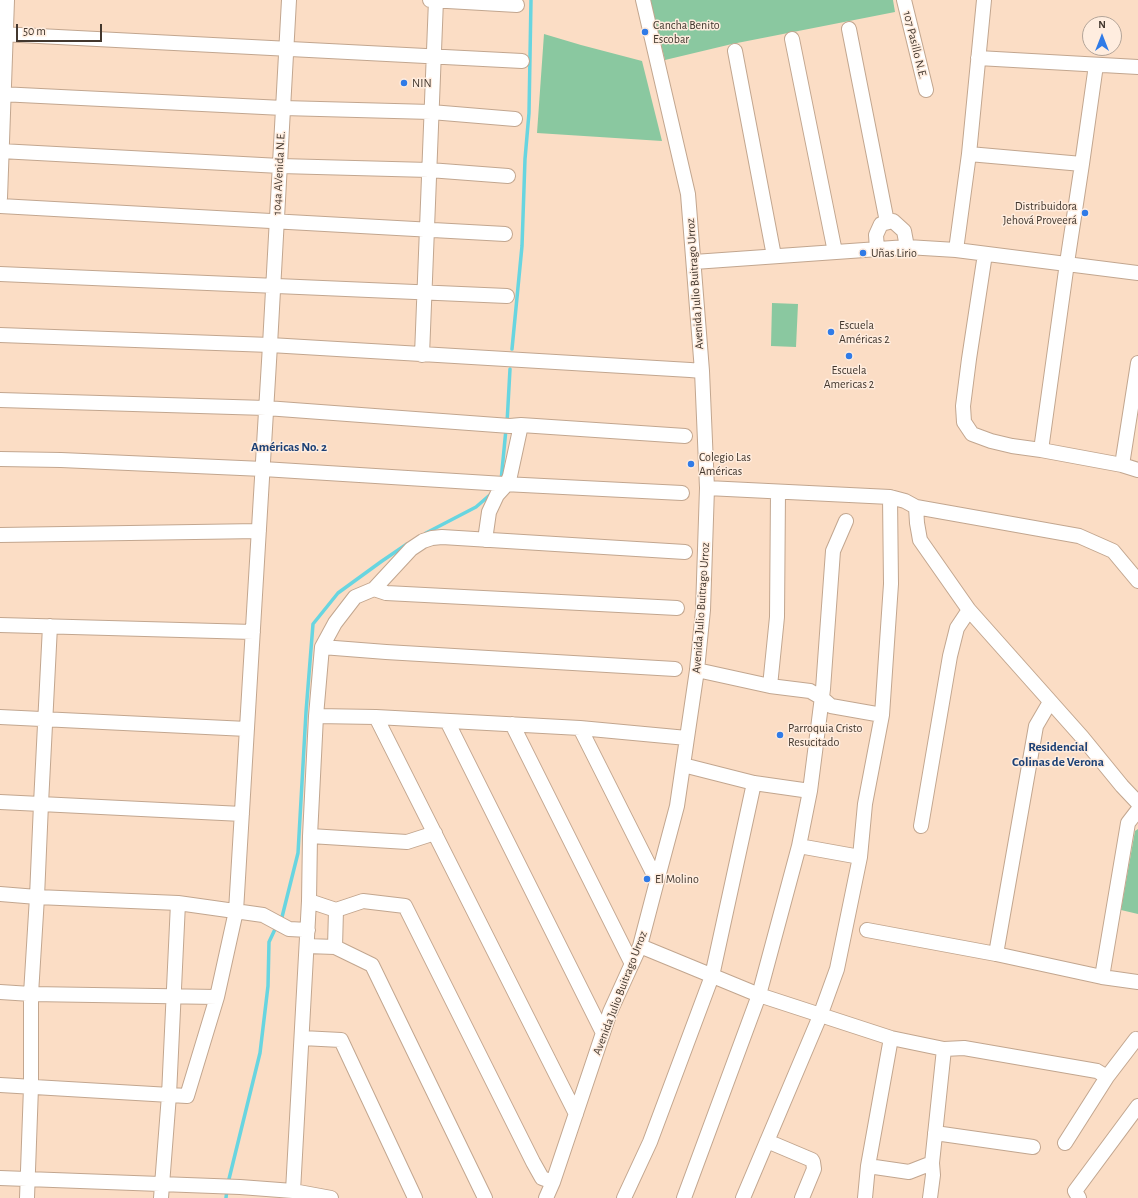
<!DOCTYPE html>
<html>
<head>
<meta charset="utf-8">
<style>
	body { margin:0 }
	#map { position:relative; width:1138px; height:1198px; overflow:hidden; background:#fbddc5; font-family:"Alegreya Sans",sans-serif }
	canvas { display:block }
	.north { position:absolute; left:1082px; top:16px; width:40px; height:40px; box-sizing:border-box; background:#ffeddf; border:1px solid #b3a498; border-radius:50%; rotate:0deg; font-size:11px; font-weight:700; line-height:16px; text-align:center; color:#42372e }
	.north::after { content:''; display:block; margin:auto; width:14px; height:18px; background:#307be7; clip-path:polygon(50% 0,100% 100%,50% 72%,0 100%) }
	.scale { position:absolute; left:16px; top:24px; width:86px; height:18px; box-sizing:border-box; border:2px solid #42372e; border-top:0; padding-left:5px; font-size:12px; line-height:14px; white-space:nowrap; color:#42372e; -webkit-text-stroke:3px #ffeddf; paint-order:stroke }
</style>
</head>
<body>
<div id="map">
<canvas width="1138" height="1198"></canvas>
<div class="north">N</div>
<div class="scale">50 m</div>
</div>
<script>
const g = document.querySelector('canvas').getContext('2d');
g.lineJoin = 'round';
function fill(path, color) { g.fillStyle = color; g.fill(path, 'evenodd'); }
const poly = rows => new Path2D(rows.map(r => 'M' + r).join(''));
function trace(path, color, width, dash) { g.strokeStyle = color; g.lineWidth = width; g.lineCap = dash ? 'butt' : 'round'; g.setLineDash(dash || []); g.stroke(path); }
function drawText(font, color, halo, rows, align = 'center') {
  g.font = font + ' "Alegreya Sans",sans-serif'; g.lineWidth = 3; g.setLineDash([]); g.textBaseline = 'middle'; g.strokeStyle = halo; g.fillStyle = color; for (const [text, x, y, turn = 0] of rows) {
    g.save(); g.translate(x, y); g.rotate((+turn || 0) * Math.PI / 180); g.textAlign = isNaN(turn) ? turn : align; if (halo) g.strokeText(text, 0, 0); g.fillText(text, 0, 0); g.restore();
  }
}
fill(poly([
	[650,0,893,0,895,12,732,44,665,60],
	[544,34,581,45,642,61,662,141,537,133],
	[772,303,798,304,796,347,771,346],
	[1138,829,1138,914,1121,910,1135,831]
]), '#8ac8a0');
trace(poly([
	[512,349,522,246,525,159,529,113,531,0],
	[507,423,510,369],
	[501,481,506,429],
	[426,533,476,507,491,494],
	[280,920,282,917,298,853,306,712,313,624,338,593,382,561,407,544],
	[228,1183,260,1053,268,986,269,942,277,925],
	[226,1198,227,1189]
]), '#68d5e0', 3.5);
const minor = poly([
	[430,0,517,5],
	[904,0,926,90],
	[849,29,887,222],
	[0,34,522,61],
	[792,39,835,252],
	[735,51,774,256],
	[978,58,1138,67],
	[0,94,283,108,431,112,515,119],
	[0,151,280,166,429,170,508,176],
	[969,154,1082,164],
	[0,198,7,0],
	[0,206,505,234],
	[877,249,876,235,881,224,893,221,904,231,907,247],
	[956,250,969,154,984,0],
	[985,254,969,359,963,406,964,422,972,434,991,441,1012,446,1041,450,1122,465,1138,470],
	[694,262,907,247,956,250,1138,273],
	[0,274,507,296],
	[0,335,270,345,690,370,702,371],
	[422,355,436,0],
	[0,400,266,408,510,426,521,425,685,436],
	[1041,450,1067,263,1082,164,1096,65],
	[0,459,61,460,263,469,504,484,682,493],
	[1122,465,1138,363],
	[707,488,890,497,905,501,916,507,1079,536,1113,551,1138,581],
	[916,507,917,523,920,540,969,610,1082,737,1122,786,1138,803],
	[0,535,259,531],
	[485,540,489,512,497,495,507,484,510,476,521,425],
	[374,589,386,593,677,608],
	[0,625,253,632],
	[322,647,386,652,675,669],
	[697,670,770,686,810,691,822,698,831,706,882,715],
	[770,686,777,617,778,492],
	[316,716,376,717,580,728,687,738],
	[0,717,247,729],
	[376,717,576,1114],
	[447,721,603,1033],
	[512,724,632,964],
	[580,728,657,881],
	[683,765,754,783,810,791],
	[0,802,242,814],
	[921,826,950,656,957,628,969,610],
	[310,836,407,842,435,833],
	[799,846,860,857],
	[0,894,37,897,178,903,263,915,289,929,308,930],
	[309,901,336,910,335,947],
	[336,910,363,901,405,906,533,1162,542,1178,553,1182],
	[867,930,996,954,1102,977,1138,982],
	[307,946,335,947,372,965,485,1198],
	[640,946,759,995,891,1038,944,1049,932,1163,933,1175,930,1198],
	[996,954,1036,726,1050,702],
	[1102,977,1128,823,1138,810],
	[0,992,31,994,217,997],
	[302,1038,341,1040,415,1198],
	[944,1049,964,1048,1097,1071,1107,1077],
	[0,1085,187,1096,217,997,236,911,270,345,289,0],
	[935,1133,1033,1147],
	[767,1141,812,1160,813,1162,814,1169,802,1198],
	[1065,1143,1107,1077,1136,1039,1138,1040],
	[868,1166,909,1172,932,1163],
	[0,1178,240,1187,293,1191],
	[27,1198,31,1087,31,994,37,897,41,804,50,626],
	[161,1198,169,1095,178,903],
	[331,1198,293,1191,309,901,310,836,316,716,322,647,335,623,355,597,374,589,411,549,423,541,432,538,442,537,685,552],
	[546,1198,553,1182,610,1012,640,946,657,881,677,806,697,670,703,610,707,488,702,371,688,194,643,0],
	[624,1198,650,1142,712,976,754,783],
	[684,1198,759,995,799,846,810,791,823,689,833,551,846,521],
	[743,1198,820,1016,837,969,860,857,865,804,882,715,891,584,890,497],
	[865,1198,868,1166,891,1038],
	[1079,1198,1075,1191,1138,1106]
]);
trace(minor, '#c2a68f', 16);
trace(minor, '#fff', 14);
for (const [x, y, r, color] of [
	[645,32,4,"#307be7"],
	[404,83,4,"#307be7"],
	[1085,213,4,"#307be7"],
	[863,253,4,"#307be7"],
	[831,332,4,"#307be7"],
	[849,356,4,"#307be7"],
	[691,464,4,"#307be7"],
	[780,735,4,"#307be7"],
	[647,879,4,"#307be7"]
]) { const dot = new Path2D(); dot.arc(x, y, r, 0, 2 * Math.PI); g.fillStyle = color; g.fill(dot); trace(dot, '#ffeddf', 1.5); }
drawText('12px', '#42372e', '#ffeddf', [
	["Cancha Benito",653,25],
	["Escobar",653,39],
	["NIN",412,83],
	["Distribuidora",1077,206,"right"],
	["Jehová Proveerá",1077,220,"right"],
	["Uñas Lirio",871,253],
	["Escuela",839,325],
	["Américas 2",839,339],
	["Escuela",849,370,"center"],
	["Americas 2",849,384,"center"],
	["Colegio Las",699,457],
	["Américas",699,471],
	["Parroquia Cristo",788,728],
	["Resucitado",788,742],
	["El Molino",655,879]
], 'left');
drawText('12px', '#42372e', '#ffeddf', [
	["107 Pasillo N.E.",915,45,76],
	["104a AVenida N.E.",279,173,-87],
	["Avenida Julio Buitrago Urroz",695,284,-94],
	["Avenida Julio Buitrago Urroz",701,608,-86],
	["Avenida Julio Buitrago Urroz",620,993,-69]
]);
drawText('bold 13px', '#1c4075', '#ffeddf', [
	["Américas No. 2",289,447],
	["Residencial",1058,747],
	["Colinas de Verona",1058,762]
]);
</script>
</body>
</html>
